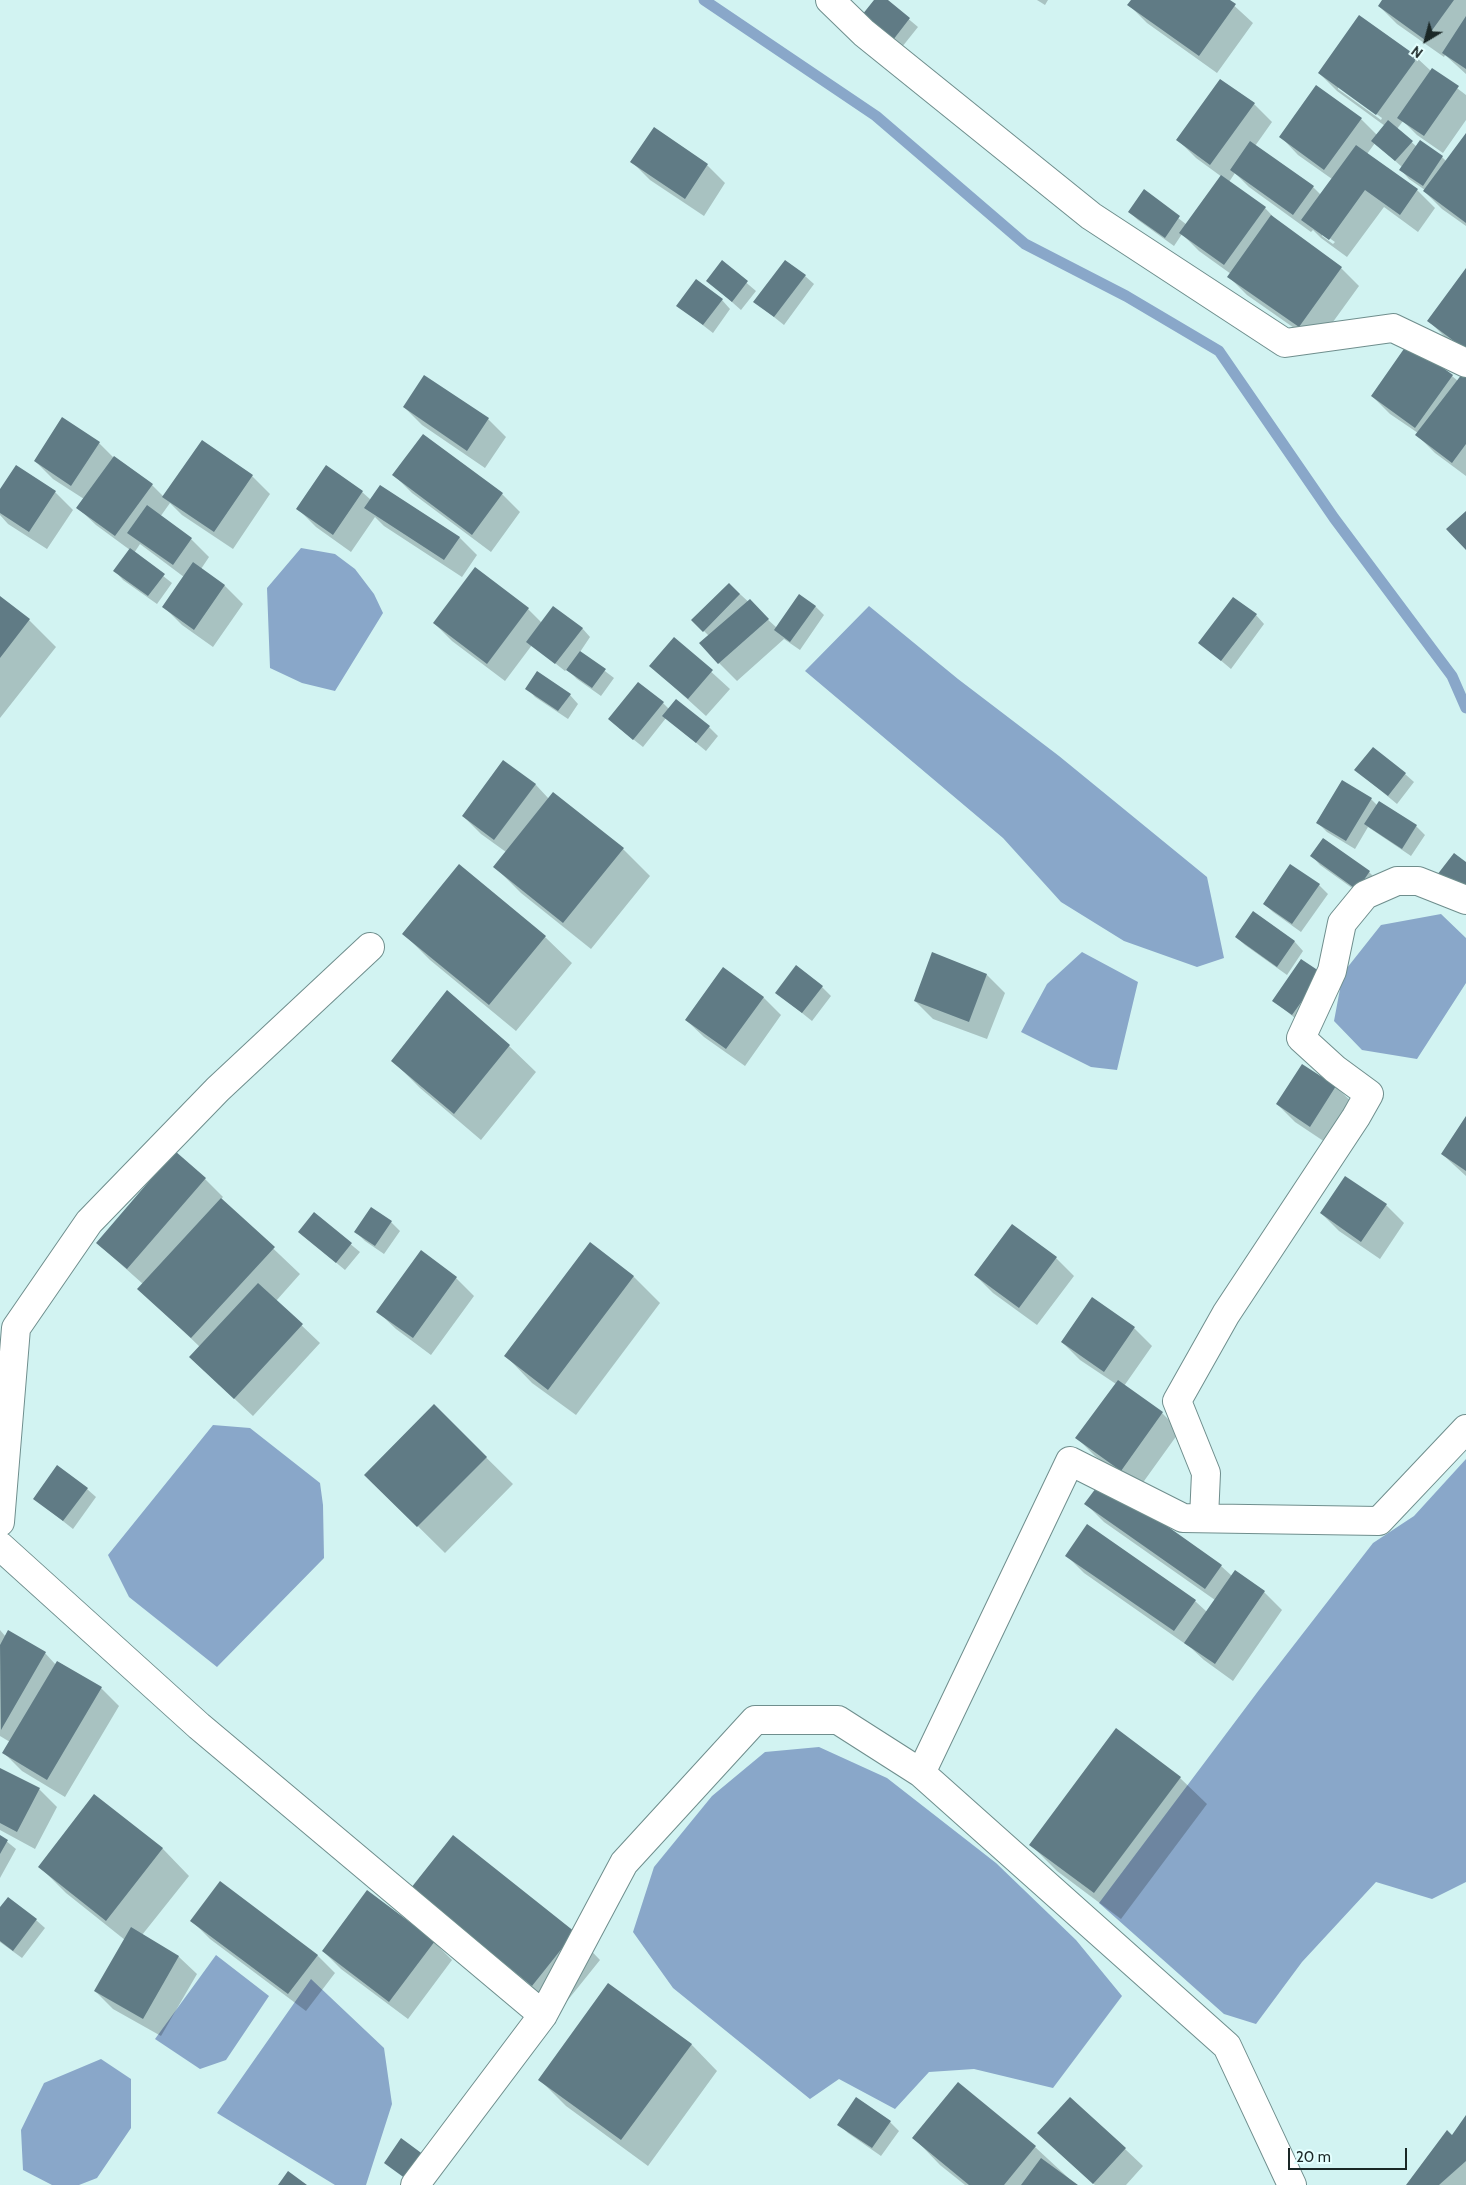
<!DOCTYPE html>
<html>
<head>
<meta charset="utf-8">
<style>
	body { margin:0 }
	#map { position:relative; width:1466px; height:2185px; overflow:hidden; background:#d2f3f2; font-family:Cabin,sans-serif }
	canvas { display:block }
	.north { position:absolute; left:1401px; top:15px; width:50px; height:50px; -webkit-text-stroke:4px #e4fffe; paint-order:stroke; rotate:217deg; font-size:14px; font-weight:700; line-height:20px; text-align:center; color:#1a2726 }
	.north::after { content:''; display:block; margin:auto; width:18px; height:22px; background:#1a2726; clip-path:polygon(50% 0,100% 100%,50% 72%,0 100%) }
	.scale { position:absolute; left:1288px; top:2148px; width:119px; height:22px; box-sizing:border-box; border:2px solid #1a2726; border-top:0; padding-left:6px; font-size:15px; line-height:18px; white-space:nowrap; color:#1a2726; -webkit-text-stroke:4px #e4fffe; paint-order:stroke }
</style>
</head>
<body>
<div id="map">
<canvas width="1466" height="2185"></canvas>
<div class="north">N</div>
<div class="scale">20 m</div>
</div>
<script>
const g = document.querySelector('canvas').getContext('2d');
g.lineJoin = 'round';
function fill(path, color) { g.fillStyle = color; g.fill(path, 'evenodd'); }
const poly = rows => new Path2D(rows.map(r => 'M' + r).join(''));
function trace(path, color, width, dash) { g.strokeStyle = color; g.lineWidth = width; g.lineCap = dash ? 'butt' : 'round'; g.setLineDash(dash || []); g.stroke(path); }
fill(poly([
	[301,548,335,554,355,569,374,594,383,613,335,691,302,683,270,668,267,588],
	[869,606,958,679,1059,756,1207,877,1224,958,1197,967,1124,941,1061,902,1003,838,805,671],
	[1441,914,1466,938,1466,983,1417,1059,1362,1050,1334,1021,1343,973,1381,925],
	[1082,952,1138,982,1117,1070,1091,1067,1021,1032,1047,984],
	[213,1425,250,1428,320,1483,323,1505,324,1558,217,1667,129,1597,108,1555],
	[1466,1459,1466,1882,1432,1899,1376,1882,1302,1962,1256,2024,1224,2014,1099,1903,1259,1690,1373,1543,1414,1516],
	[819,1747,887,1778,996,1863,1076,1940,1122,1996,1053,2088,974,2069,929,2072,895,2109,839,2079,810,2099,673,1988,633,1932,654,1867,712,1796,765,1752],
	[216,1955,269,1996,226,2060,200,2069,155,2039],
	[311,1979,384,2048,392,2104,366,2185,335,2185,217,2113],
	[101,2059,131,2079,131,2128,97,2178,79,2185,52,2185,23,2170,21,2130,44,2083]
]), '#89a7c9');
fill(poly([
	[875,0,886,0,918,27,902,47,872,23],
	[1037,0,1048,0,1045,5],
	[1132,0,1228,0,1253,23,1217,73,1147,23,1129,5],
	[1383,0,1466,0,1466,74,1445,55,1444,57,1397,24,1379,6],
	[1359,17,1417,58,1431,71,1432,69,1466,95,1466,120,1443,153,1417,135,1403,121,1397,129,1417,147,1442,157,1446,161,1466,135,1466,226,1442,209,1424,191,1425,190,1409,179,1401,170,1402,167,1375,143,1367,154,1417,190,1435,208,1418,232,1384,207,1347,257,1321,238,1313,230,1311,232,1249,187,1235,173,1229,182,1265,208,1280,224,1341,268,1359,286,1317,344,1247,295,1229,277,1231,274,1199,251,1182,234,1174,246,1138,220,1129,212,1144,191,1187,225,1222,177,1196,158,1178,140,1254,104,1272,122,1255,146,1313,187,1321,195,1332,179,1298,155,1281,137,1361,119,1377,135,1385,126,1337,91,1319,73],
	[1338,86,1382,118,1381,120,1338,89],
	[1322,233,1335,242,1333,244,1322,236],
	[654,129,707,165,725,183,704,216,650,180,632,162],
	[722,262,756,291,741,310,708,281],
	[1466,270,1466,353,1447,339,1429,321],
	[805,276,814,284,784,325,755,302],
	[722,300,730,309,713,333,678,306],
	[1452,376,1458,381,1466,379,1466,476,1435,453,1417,435,1418,433,1390,414,1372,396],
	[424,377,488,419,506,437,485,468,422,425,404,407],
	[202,442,252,476,270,494,233,549,182,515,170,503,160,517,191,539,209,557,201,569,225,586,243,604,213,647,182,625,164,607,184,577,140,544,134,553,172,583,157,604,123,580,115,571,130,550,96,525,78,508,84,499,53,479,35,461,99,443,114,458,152,485,164,497],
	[394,475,502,494,520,512,491,552,412,493],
	[0,491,55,492,73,510,47,549,8,524,0,515],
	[362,492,371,500,459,537,477,555,462,577,384,526,375,517,351,552,316,527,298,509],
	[729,584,777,628,815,606,824,615,800,650,784,639,737,681,719,663,709,636,693,620],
	[0,597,29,620,56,647,0,718],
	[528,609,542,623,582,628,590,637,580,652,614,678,601,696,577,679,567,669,565,671,532,645,505,681,452,641,434,623],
	[1256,615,1264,624,1231,669,1200,643],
	[674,638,730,689,706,716,651,666],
	[527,688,570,695,578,704,568,719,535,697],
	[663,703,669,709,709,727,718,736,706,751,666,718,643,747,619,728],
	[504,762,536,785,549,799,623,849,650,876,591,949,521,893,495,867,506,852,481,834,463,816],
	[1356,770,1405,774,1414,782,1397,804],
	[1371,799,1378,806,1379,803,1416,826,1425,835,1411,856,1368,827,1355,849,1327,832,1318,823],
	[1324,839,1369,872,1378,881,1366,898,1320,865,1312,856],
	[459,866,545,937,572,963,516,1031,430,960,403,933],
	[1291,866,1319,885,1328,894,1301,932,1273,912,1264,904],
	[1254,913,1295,942,1303,951,1287,975,1245,945,1236,937],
	[1321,974,1301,1023,1274,1001],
	[987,975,1005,993,987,1039,933,1019,915,1001],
	[822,987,831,996,812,1021,777,993],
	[763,997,781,1015,745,1066,704,1037,686,1020],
	[509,1046,536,1072,481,1140,420,1088,393,1061],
	[1336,1087,1354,1104,1328,1144,1295,1122,1277,1104],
	[1466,1119,1466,1176,1442,1154],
	[205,1179,223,1197,221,1199,300,1274,276,1301,320,1343,253,1416,209,1375,200,1347,139,1289,143,1284,97,1243],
	[1386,1205,1404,1223,1380,1259,1339,1231,1321,1213],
	[314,1214,360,1252,345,1270,309,1240],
	[391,1222,400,1231,384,1254,365,1241,356,1232],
	[590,1244,634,1277,660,1303,576,1415,532,1383,506,1356],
	[421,1252,456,1278,474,1296,431,1355,396,1329,378,1312],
	[1056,1258,1074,1276,1037,1325,993,1293,975,1275],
	[1134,1328,1152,1346,1124,1386,1162,1413,1180,1431,1139,1488,1095,1456,1077,1438,1116,1384,1080,1360,1062,1342],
	[434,1406,513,1484,445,1553,366,1475],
	[87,1489,96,1497,73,1529,35,1499],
	[1086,1504,1221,1566,1232,1576,1235,1571,1264,1592,1282,1610,1233,1681,1204,1660,1191,1648,1084,1573,1066,1555,1195,1601,1207,1612,1215,1600,1104,1522],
	[0,1630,6,1637,45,1653,56,1665,58,1662,101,1688,119,1706,65,1797,22,1771,4,1753,10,1742,0,1736],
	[0,1769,39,1789,57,1807,35,1849,0,1830],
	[1180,1778,1207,1804,1121,1919,1057,1871,1031,1845],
	[94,1796,163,1849,189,1876,142,1935,179,1957,197,1974,161,2036,113,2009,95,1991,125,1940,66,1893,40,1867],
	[0,1836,16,1849,0,1878],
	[368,1892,434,1942,452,1960,408,2019,341,1969,323,1951],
	[0,1909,36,1920,45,1928,22,1958,0,1942],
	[439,1914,574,1933,600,1960,559,2011],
	[192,1921,317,1955,335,1973,306,2011,210,1939],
	[691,2044,717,2071,648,2166,566,2106,540,2080],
	[1466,2117,1466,2185,1408,2185,1452,2136],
	[890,2122,899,2131,881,2156,848,2133,839,2124],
	[914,2138,1035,2147,1076,2185,965,2185,940,2165],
	[1125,2149,1143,2166,1126,2185,1095,2185,1057,2151]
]), '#0003');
trace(poly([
	[704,0,876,116,1025,244,1126,296,1219,351,1334,518,1452,676,1466,708]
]), '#89a7c9', 11);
fill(poly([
	[874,0,888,0,910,18,893,40,862,15],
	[1131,0,1230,0,1236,4,1199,56,1127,5],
	[1382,0,1454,0,1425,40,1378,6],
	[1359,15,1418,57,1376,115,1318,73],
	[1466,16,1466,69,1442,53],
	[1432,68,1459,86,1424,136,1397,118],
	[1220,79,1255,103,1210,165,1176,140],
	[1316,85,1362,118,1324,170,1279,137],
	[1388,120,1413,141,1395,161,1371,141],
	[654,127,708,164,685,199,630,162],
	[1466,133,1466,223,1423,191],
	[1420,140,1443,156,1423,186,1399,170],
	[1250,141,1314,186,1293,215,1230,170],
	[1356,145,1418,189,1400,215,1365,190,1329,240,1301,220],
	[1221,175,1266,207,1224,265,1179,233],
	[1144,189,1180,216,1165,238,1128,212],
	[1271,215,1342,267,1299,327,1227,277],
	[722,260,748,281,732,302,706,281],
	[785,260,806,275,774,317,753,302],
	[1466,268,1466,350,1427,321],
	[696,279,723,299,703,325,676,306],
	[1408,343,1453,375,1415,428,1371,396],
	[1462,374,1466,377,1466,444,1452,463,1415,435],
	[424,375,489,418,467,451,403,407],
	[62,417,100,442,71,486,34,461],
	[423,434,503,493,472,535,392,475],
	[202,440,253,475,214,532,162,497],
	[114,456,153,484,115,536,76,508],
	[16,465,56,491,29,532,0,513,0,489],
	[326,465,363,491,333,535,296,509],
	[380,485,460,537,444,560,364,508],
	[147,505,192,538,173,565,127,533],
	[1466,511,1466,550,1446,529],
	[130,548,165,574,148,596,113,571],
	[193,562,225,585,194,630,162,607],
	[475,567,529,608,487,664,433,623],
	[729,583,740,594,703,632,691,620],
	[799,594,816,606,790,642,774,630],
	[0,596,30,619,0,658],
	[1233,597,1257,614,1221,661,1198,643],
	[750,599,769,619,718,664,699,643],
	[553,606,583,628,555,664,526,642],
	[674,637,713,670,688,699,649,666],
	[580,651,606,669,592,688,566,670],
	[537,671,571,694,558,711,525,689],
	[638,682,664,702,633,740,608,719],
	[676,699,710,726,696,743,662,716],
	[1373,747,1406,773,1388,796,1354,770],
	[503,760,536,784,494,840,462,816],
	[1342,780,1372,798,1346,841,1316,823],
	[553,792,624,848,563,923,493,867],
	[1379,801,1417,825,1402,849,1364,824],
	[1323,838,1370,871,1357,890,1310,856],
	[1454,853,1466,862,1466,886,1437,875],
	[459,864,546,936,489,1005,402,934],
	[1290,864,1320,884,1292,924,1263,904],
	[1253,911,1295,941,1277,967,1235,937],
	[932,952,987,974,969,1022,914,1001],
	[1301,959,1322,973,1292,1015,1272,1001],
	[796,965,823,986,802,1013,775,993],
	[723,967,764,997,726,1049,685,1020],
	[447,990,510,1045,454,1114,391,1061],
	[1302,1064,1336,1086,1310,1127,1276,1104],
	[1466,1116,1466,1171,1441,1154],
	[175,1151,206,1178,127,1269,96,1243],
	[1345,1176,1387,1204,1361,1242,1320,1213],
	[221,1198,275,1247,191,1338,137,1289],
	[371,1207,392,1221,375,1246,354,1232],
	[314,1212,352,1243,336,1263,298,1232],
	[1012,1224,1057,1257,1019,1308,974,1275],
	[590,1242,634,1276,548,1390,504,1356],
	[421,1250,457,1277,413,1338,376,1312],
	[258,1283,303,1324,234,1399,189,1357],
	[1092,1297,1135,1327,1104,1372,1061,1342],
	[1118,1380,1163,1412,1121,1471,1075,1438],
	[434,1404,487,1457,417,1527,364,1475],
	[57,1465,88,1488,63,1521,33,1499],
	[1102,1480,1222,1565,1205,1589,1084,1504],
	[1087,1524,1196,1600,1174,1631,1065,1556],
	[1235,1570,1265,1591,1215,1664,1184,1643],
	[8,1630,46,1652,1,1730,0,1645],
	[57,1661,102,1687,47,1780,2,1753],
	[1116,1728,1181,1777,1094,1893,1029,1845],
	[0,1768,40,1788,17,1832,0,1823],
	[94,1794,163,1848,106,1921,38,1867],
	[0,1835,8,1840,0,1854],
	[453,1835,575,1932,532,1986,411,1888],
	[220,1881,318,1955,288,1994,190,1921],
	[367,1890,435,1941,389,2002,322,1951],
	[8,1897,37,1919,13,1951,0,1941,0,1907],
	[131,1927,179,1956,143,2019,94,1991],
	[608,1983,692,2044,621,2140,538,2080],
	[958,2082,1036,2146,1004,2185,969,2185,912,2138],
	[856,2097,891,2121,872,2148,837,2125],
	[1070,2097,1126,2148,1093,2184,1037,2133],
	[1466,2115,1466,2161,1439,2185,1406,2185,1447,2130,1452,2135],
	[401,2138,424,2155,406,2179,384,2163],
	[1041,2158,1078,2185,1021,2185],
	[288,2171,307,2185,278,2185]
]), '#607b85');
const minor = poly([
	[830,0,864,33,1091,216,1285,343,1393,328,1466,363],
	[1204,1518,1206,1473,1177,1401,1226,1314,1356,1117,1369,1094,1335,1069,1301,1038,1332,971,1342,923,1365,895,1397,881,1418,881,1466,900],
	[0,1522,16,1328,89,1222,218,1089,370,947],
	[0,1546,199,1726,543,2015],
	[921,1773,1070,1461,1183,1518,1379,1521,1466,1429],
	[415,2185,543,2015,624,1863,755,1720,838,1720,921,1773,1227,2046,1292,2185]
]);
trace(minor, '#6f8e8d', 30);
trace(minor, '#fff', 28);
</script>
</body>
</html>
